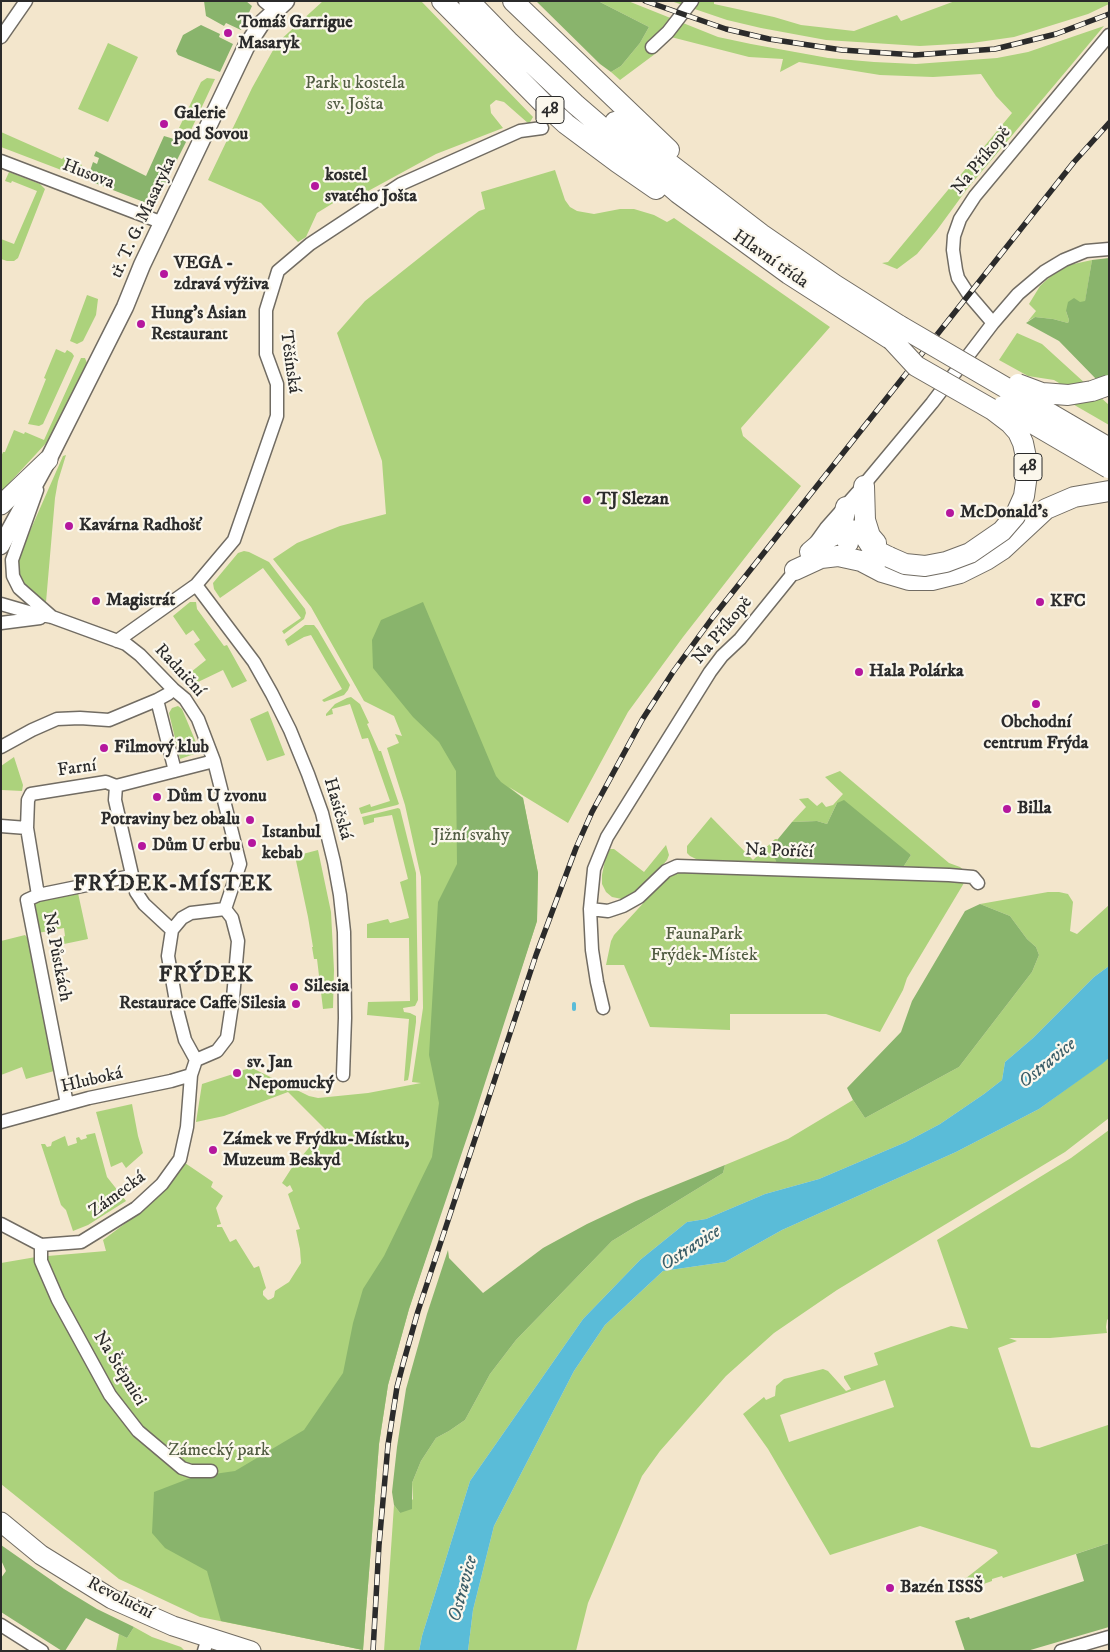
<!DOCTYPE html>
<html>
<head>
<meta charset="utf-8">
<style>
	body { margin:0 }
	#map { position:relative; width:1110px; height:1652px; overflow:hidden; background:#f3e6cc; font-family:"IM FELL DW Pica",serif }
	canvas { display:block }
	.frame { position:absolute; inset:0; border:2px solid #2b2b2b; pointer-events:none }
</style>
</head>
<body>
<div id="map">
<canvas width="1110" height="1652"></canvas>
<div class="frame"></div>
</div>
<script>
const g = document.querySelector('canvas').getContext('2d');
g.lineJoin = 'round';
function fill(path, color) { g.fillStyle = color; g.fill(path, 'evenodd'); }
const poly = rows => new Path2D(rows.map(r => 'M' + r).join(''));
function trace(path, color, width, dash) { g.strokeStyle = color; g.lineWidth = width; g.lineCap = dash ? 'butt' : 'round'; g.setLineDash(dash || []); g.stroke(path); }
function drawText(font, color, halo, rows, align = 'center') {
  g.font = font + ' "IM FELL DW Pica",serif'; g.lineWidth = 4.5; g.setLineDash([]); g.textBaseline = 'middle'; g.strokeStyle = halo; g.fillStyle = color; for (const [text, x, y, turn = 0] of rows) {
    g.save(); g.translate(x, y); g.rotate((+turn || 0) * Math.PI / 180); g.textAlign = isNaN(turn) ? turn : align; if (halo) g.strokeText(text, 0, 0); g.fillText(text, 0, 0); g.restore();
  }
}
fill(poly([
	[323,1,421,1,533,117,529,124,504,102,496,100,490,105,491,113,503,128,436,154,359,196,344,193,343,197,317,213,306,237,298,242,261,203,208,180,252,88,277,43],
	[598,1,628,1,718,37,751,44,828,58,874,62,916,64,997,58,1028,52,1104,26,967,189,937,230,917,254,897,269,882,263,888,262,1012,113,996,96,981,74,933,77,880,75,799,62,780,72,783,59,749,57,671,37,655,54,620,80,611,72,621,66,640,43,649,27],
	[671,1,714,1,714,4,774,17,801,25,854,31,897,15,901,21,955,1,1109,1,1109,4,1088,14,1014,37,972,43,920,46,826,40,761,28,727,20],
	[108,43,138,57,108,122,78,109],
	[207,78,215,79,191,130,187,131,179,128,201,82],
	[1,132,62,159,64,157,82,165,77,176,1,147],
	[555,170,565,200,570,207,577,211,594,214,620,209,634,209,654,215,667,222,674,218,830,327,741,428,743,436,801,486,683,637,628,712,568,823,509,787,523,798,538,873,537,921,409,1309,388,1385,379,1444,363,1650,200,1617,119,1579,1,1484,1,1263,36,1257,106,1251,103,1240,139,1213,161,1194,185,1163,213,1182,211,1187,223,1196,216,1208,221,1224,217,1225,217,1227,222,1227,230,1242,236,1239,254,1268,259,1266,266,1288,263,1291,263,1295,268,1300,271,1299,274,1297,275,1291,289,1282,301,1263,300,1249,296,1230,300,1229,288,1194,293,1191,290,1185,287,1187,282,1183,291,1169,318,1137,321,1138,325,1136,326,1133,325,1129,288,1092,224,1116,196,1122,202,1084,233,1074,238,1075,243,1070,252,1068,309,1096,318,1098,368,1093,421,1083,412,1082,423,1008,421,877,405,805,387,748,399,743,395,734,402,736,394,716,364,701,311,607,273,559,297,543,340,526,386,514,382,461,337,333,365,301,458,227,479,211,485,209,481,192],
	[9,172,40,184,45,189,18,258,14,261,7,261,1,259,1,239,14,244,37,191,12,181,11,183,5,181],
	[1092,260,1085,302,1066,311,1069,320,1068,323,1053,319,1035,317,1028,321,1036,311,1029,304,1040,286,1051,276,1069,265],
	[87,295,98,299,96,315,83,341,77,344,70,341],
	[1017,333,1042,344,1109,405,1109,425,1064,399,1059,383,1054,380,1028,376,999,360],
	[56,349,65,353,67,350,72,353,74,356,43,424,39,426,28,424,46,379,44,378],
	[81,358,85,358,87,363,48,441,1,492,1,457,3,452,5,452,14,430,24,434,25,432,44,440],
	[66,455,58,481,55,498,46,602,24,586,18,578,17,569,19,556,63,456],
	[244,551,249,552,269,562,305,609,306,613,304,619,284,634,282,631,301,618,263,568,220,598,214,589,213,583,238,553],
	[190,602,196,602,197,609,224,646,227,645,247,681,232,688,223,670,198,682,186,676,206,660,194,644,200,640,193,630,186,635,173,616],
	[305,625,314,625,318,630,350,685,348,690,344,695,324,702,322,700,342,689,311,635,304,637,288,646,285,640],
	[351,697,360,704,369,723,367,724,379,751,381,751,399,804,397,805,361,814,359,808,370,804,371,807,390,801,368,738,362,739,350,704,332,709,333,714,326,716,326,714,335,704,347,698],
	[178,706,182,709,200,752,180,759,169,713,172,708],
	[268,711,285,755,267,761,250,719],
	[14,757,23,785,22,791,2,790,1,796,1,766],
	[840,771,949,863,960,867,966,872,902,869,911,855,837,803,827,824,817,821,792,822,806,807,799,799,808,798,817,806,822,802,826,807,833,805,843,794,825,777],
	[398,808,400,809,416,873,418,1000,415,1006,403,1008,404,1012,410,1013,416,1016,416,1022,409,1075,408,1080,404,1081,409,1019,367,1015,368,1002,410,1001,409,938,367,938,367,924,388,919,390,923,409,918,400,882,408,879,392,815,374,818,374,822,364,825,362,817],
	[711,817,753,860,775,839,778,839,773,853,777,864,700,861,690,856,687,853,687,846],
	[666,845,669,855,667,860,640,892,630,898,622,899,612,897,606,892,602,884,602,875,605,860,610,849,614,849,644,872],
	[318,850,331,912,334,970,333,1008,323,1009,317,959,314,959,312,947,313,947,308,917,295,856],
	[678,871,964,881,964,883,907,978,903,990,880,1032,826,1014,730,1014,730,1030,650,1027,624,965,606,965,611,941,614,935,671,873],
	[1048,892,1059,892,1068,894,1073,902,1070,931,1077,934,1109,905,1109,966,1094,977,1033,1038,1005,1062,1002,1080,984,1094,940,1124,906,1142,819,1179,765,1194,706,1219,687,1222,640,1260,583,1319,470,1481,422,1636,419,1651,384,1651,394,1505,400,1513,413,1499,412,1483,421,1461,436,1438,449,1431,465,1420,490,1374,516,1340,612,1241,723,1173,725,1165,788,1139,853,1100,865,1118,959,1067,1032,972,1039,955,1036,947,1027,939,1010,916,980,904],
	[78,893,88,939,64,944,63,937,65,936,64,928,38,933,33,902],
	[25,935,29,940,53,1055,54,1071,26,1079,22,1067,1,1075,1,941],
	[1109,1058,1109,1118,1065,1152,837,1290,774,1333,726,1376,660,1451,642,1476,588,1603,576,1651,468,1651,473,1610,494,1526,574,1371,605,1325,663,1271,725,1262,782,1230,956,1152,1039,1109],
	[132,1104,138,1136,143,1153,126,1168,122,1162,111,1167,96,1112],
	[1109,1130,1109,1318,1107,1320,1106,1327,1107,1333,1050,1338,1009,1338,1017,1341,998,1348,1031,1447,1039,1448,1108,1425,1109,1423,1109,1543,1003,1578,1002,1576,992,1579,992,1581,961,1592,961,1594,959,1595,956,1586,998,1553,996,1550,920,1526,830,1555,768,1449,743,1414,764,1397,766,1400,775,1396,776,1386,784,1379,823,1369,828,1371,846,1391,851,1389,844,1378,844,1376,878,1365,874,1353,951,1326,968,1329,937,1240,1071,1158],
	[885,1380,894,1407,789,1442,780,1415],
	[95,1133,107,1177,126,1201,88,1225,73,1231,66,1210,61,1205,41,1144,45,1144,47,1147,51,1146,52,1142,65,1136,68,1146,77,1143,76,1138,79,1137,81,1140,87,1138,86,1135],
	[134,1627,152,1637,181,1647,185,1651,116,1651,119,1634,127,1638]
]), '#acd27c');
fill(poly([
	[204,1,246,1,252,6,241,30,226,23,224,26,206,16],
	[536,1,598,1,649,27,640,43,621,66,611,72,600,64],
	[201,25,220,34,219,37,233,44,220,72,178,55,176,51,183,35],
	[176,134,185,138,186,142,157,200,153,204,149,204,87,180,93,162,97,164,99,158,94,156,96,151,146,176,164,136,174,139],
	[1109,258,1109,375,1097,380,1059,341,1026,323,1035,317,1053,319,1068,323,1069,320,1066,311,1068,302,1074,298,1080,302,1085,301,1092,260],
	[423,602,496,776,501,782,523,798,538,873,537,921,475,1114,409,1309,388,1385,379,1444,363,1650,221,1621,207,1571,165,1548,152,1533,154,1492,193,1477,235,1471,304,1430,343,1373,353,1323,363,1289,384,1256,432,1157,439,1103,429,1055,438,902,457,864,456,771,439,742,413,717,373,668,372,640,381,620],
	[844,800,911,855,902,869,777,864,773,854,778,839,792,822,817,821,827,824,837,803],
	[980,904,1010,916,1027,939,1036,947,1039,955,1032,972,959,1067,865,1118,853,1100,847,1088,901,1032,912,1001,965,911],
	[725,1165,723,1173,612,1241,516,1340,490,1374,465,1420,449,1431,436,1438,421,1461,412,1483,412,1509,400,1513,394,1505,392,1492,397,1447,406,1389,427,1314,448,1250,449,1258,483,1293,543,1248,587,1224,636,1201],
	[1109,1543,1109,1627,1027,1651,965,1651,955,1621,969,1617,970,1619,1084,1581,1076,1554],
	[1,1545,64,1589,97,1609,134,1627,127,1638,86,1618,65,1651,62,1651,1,1612,1,1578,6,1571,1,1560]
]), '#89b46c');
fill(poly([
	[1109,966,1109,1058,1102,1064,1039,1109,956,1152,782,1230,725,1262,663,1271,605,1325,574,1371,494,1526,473,1610,468,1651,419,1651,422,1636,470,1481,583,1319,640,1260,687,1222,706,1219,765,1194,819,1179,906,1142,940,1124,984,1094,1002,1080,1005,1062,1033,1038,1094,977]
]), '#5abcd8');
trace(poly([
	[574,1004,574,1009]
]), '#5abcd8', 4);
const minor = poly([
	[264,1,275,10],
	[1,37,26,1],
	[652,47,668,32,692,1],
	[1,161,163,223],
	[993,323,969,295,958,278,956,270,953,250,954,236,960,219,975,196,1109,35],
	[37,490,12,560,13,576,19,588,52,617],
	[816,542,826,528,857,493,932,403,993,323,1018,294,1044,272,1064,260,1086,251,1109,249],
	[196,585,254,662,272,694,290,730,308,774,322,813,334,862,340,895,344,932,345,1018,343,1075],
	[1,604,32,613,52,617,126,644,140,655,173,689,185,699,198,719,214,761,240,864,225,909],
	[1,623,40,618],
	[117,641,196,585,234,540,277,416,277,384,266,354,266,310,278,271,310,244,401,184,520,131,542,128],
	[157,700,175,771],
	[1,747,32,730,57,719,80,718,109,720,157,700,168,694,173,689],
	[116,786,115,800,136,892,144,904,172,930],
	[1,826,27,828],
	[38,895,131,876],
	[225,909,232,918,238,941,233,998,227,1038,217,1051,196,1060,185,1040,178,1013,168,956,172,930,182,918,191,913,225,909],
	[590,909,608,911,623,906,639,897,666,871,677,866,949,875,973,877,978,883],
	[603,1008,597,982,592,950,590,909,594,869,607,837,710,672,722,656,740,639,799,566],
	[67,1104,27,900,38,895,27,828,28,800,31,794,106,782,116,786,214,761],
	[1,1122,89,1098,171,1081,191,1075],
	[1,1224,41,1245,81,1242,136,1208,162,1184,180,1159,187,1127,191,1075,196,1060],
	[41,1245,41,1261,58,1300,110,1395,138,1431,182,1468,191,1471,211,1471],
	[1,1625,42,1651],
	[204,1651,208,1638],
	[1061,1651,1109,1637]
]);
const tertiary = poly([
	[1,546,48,460,125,307,142,265,246,47,261,24,286,1]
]);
const secondary = poly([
	[1,505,48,460],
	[1,1522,41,1555,112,1599,173,1626,251,1651]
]);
const primary = poly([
	[442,1,543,103,566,124,617,162,656,189],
	[469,1,508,41,575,104,678,193,789,274,892,340],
	[513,1,669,150],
	[615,122,761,234,835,285,900,326],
	[864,486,865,520,870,536,876,543],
	[846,507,842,525,848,543],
	[810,552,824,540,839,533,857,530,864,535,873,549,889,557],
	[795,570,821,558,838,556,861,561,882,572,909,580,932,580,960,573,986,560,1003,549,1046,509,1074,497,1109,491]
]);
trace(minor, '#716c63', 15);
trace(tertiary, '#716c63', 19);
trace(secondary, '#716c63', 21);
trace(primary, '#716c63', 22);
trace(minor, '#fff', 12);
trace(tertiary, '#fff', 16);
trace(secondary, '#fff', 19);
trace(primary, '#fff', 20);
const rail = poly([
	[645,1,726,29,769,39,842,50,915,55,995,49,1056,34,1109,14],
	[373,1651,379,1545,388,1445,397,1387,403,1364,418,1311,536,955,576,848,592,812,642,720,673,672,713,617,1074,162,1109,123]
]);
trace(rail, '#2b2b2b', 5.5);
trace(rail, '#fbf7ec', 4, [11]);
const primaryBridge = poly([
	[900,326,1109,448],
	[1018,384,1042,393,1068,395,1092,391,1109,385],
	[1003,406,1109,468],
	[889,557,905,564,925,566,946,562,970,553,1002,531,1015,516,1024,496,1028,467,1023,443,1018,432,1010,423,993,410,916,366,892,340]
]);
trace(primaryBridge, '#716c63', 22, []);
trace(primaryBridge, '#fff', 20);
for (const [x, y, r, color] of [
	[228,33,5,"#b5179e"],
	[164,124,5,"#b5179e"],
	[315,186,5,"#b5179e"],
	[164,274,5,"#b5179e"],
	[141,324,5,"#b5179e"],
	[587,500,5,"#b5179e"],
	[950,513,5,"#b5179e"],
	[69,526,5,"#b5179e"],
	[96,601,5,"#b5179e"],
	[1040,602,5,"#b5179e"],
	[859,672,5,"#b5179e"],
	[1036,704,5,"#b5179e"],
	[104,748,5,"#b5179e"],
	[157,797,5,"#b5179e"],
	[1007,809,5,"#b5179e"],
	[250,820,5,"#b5179e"],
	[252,843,5,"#b5179e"],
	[142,846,5,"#b5179e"],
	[294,987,5,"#b5179e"],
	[296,1004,5,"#b5179e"],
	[237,1073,5,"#b5179e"],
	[213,1150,5,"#b5179e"],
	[890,1588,5,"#b5179e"]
]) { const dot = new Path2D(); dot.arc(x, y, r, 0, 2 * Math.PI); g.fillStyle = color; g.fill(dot); trace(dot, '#fbf7ec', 2); }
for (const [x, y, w] of [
	[550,110,28],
	[1028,467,28]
]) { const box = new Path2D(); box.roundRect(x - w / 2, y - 13.5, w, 27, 4); g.fillStyle = '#fbf7ec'; g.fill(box); trace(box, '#2b2b2b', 1); }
drawText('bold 16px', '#2b2b2b', null, [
	["48",550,110],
	["48",1028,467]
]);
drawText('bold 18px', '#2b2b2b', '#fbf7ec', [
	["Tomáš Garrigue",238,23],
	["Masaryk",238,44],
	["Galerie",174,114],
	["pod Sovou",174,135],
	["kostel",325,176],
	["svatého Jošta",325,197],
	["VEGA -",174,264],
	["zdravá výživa",174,285],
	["Hung's Asian",151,314],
	["Restaurant",151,335],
	["TJ Slezan",597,500],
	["McDonald's",960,513],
	["Kavárna Radhošť",79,526],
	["Magistrát",106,601],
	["KFC",1050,602],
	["Hala Polárka",869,672],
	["Obchodní",1036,723,"center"],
	["centrum Frýda",1036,744,"center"],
	["Filmový klub",114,748],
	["Dům U zvonu",167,797],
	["Billa",1017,809],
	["Potraviny bez obalu",240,820,"right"],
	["Istanbul",262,833],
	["kebab",262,854],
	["Dům U erbu",152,846],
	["Silesia",304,987],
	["Restaurace Caffe Silesia",286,1004,"right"],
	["sv. Jan",247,1063],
	["Nepomucký",247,1084],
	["Zámek ve Frýdku-Místku,",223,1140],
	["Muzeum Beskyd",223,1161],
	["Bazén ISSŠ",900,1588]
], 'left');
drawText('18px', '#525d43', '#fbf7ec', [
	["Park u kostela",355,84],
	["sv. Jošta",355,105],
	["Jižní svahy",471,836],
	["FaunaPark",704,935],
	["Frýdek-Místek",704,956],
	["Zámecký park",219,1451]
]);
drawText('18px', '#2b2b2b', '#fbf7ec', [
	["Na Příkopě",982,161,-51],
	["Husova",88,175,21],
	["tř. T. G. Masaryka",144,218,-65],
	["Hlavní třída",770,260,35],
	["Těšínská",289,362,82],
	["Na Příkopě",723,631,-50],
	["Radniční",179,671,47],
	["Farní",77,769,-8],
	["Hasičská",337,809,74],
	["Na Poříčí",779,852,2],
	["Na Půstkách",56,957,79],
	["Hluboká",92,1081,-13],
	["Zámecká",118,1195,-36],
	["Na Štěpnici",119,1369,58],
	["Revoluční",120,1599,27]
]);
drawText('italic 19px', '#3b5e68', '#fbf7ec', [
	["Ostravice",1048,1064,-39],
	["Ostravice",691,1249,-33],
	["Ostravice",464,1589,-75]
]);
g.letterSpacing = '1px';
drawText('bold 22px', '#2b2b2b', '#fbf7ec', [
	["FRÝDEK-MÍSTEK",173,885],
	["FRÝDEK",206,976]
]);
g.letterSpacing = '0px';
</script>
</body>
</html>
